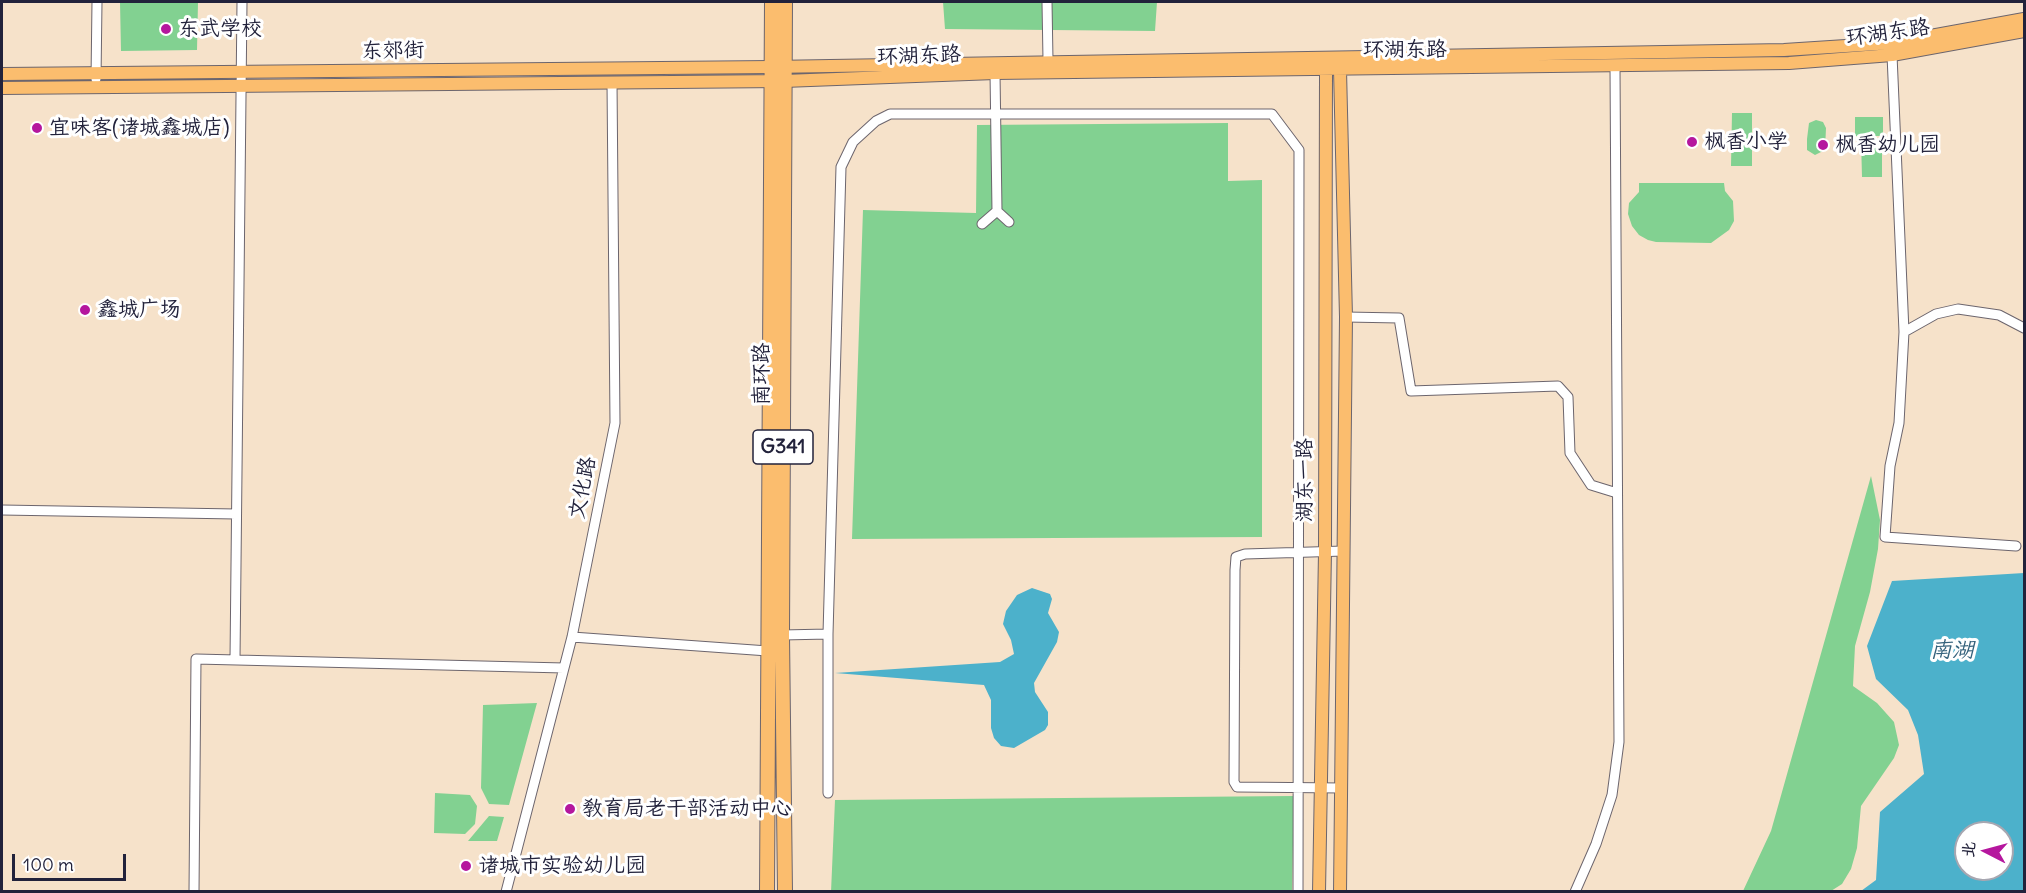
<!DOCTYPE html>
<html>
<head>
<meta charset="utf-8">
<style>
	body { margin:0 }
	#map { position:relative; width:2026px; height:893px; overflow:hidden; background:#f6e2ca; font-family:Delius,"LXGW WenKai TC",sans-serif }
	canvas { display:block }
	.frame { position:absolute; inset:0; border:3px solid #22223b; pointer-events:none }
	.north { position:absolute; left:1954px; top:821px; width:60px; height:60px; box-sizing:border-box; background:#fff; border:2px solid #a7a7b1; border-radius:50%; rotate:276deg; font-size:16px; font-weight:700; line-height:24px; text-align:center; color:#22223b }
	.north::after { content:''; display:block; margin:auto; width:21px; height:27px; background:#b5179e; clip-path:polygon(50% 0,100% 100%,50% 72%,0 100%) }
	.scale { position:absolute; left:12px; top:854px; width:114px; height:27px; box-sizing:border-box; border:3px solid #22223b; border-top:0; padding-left:8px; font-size:18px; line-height:21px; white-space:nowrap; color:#22223b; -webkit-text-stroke:4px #fff; paint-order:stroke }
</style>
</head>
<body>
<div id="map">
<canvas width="2026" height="893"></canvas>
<div class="frame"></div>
<div class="north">北</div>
<div class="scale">100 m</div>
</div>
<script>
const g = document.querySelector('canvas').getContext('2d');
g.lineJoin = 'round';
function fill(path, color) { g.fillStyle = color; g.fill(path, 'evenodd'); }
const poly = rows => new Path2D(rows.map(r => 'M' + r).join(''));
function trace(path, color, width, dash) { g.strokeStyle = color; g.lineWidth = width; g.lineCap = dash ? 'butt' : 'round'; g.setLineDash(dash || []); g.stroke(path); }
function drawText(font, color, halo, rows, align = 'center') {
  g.font = font + ' Delius,"LXGW WenKai TC",sans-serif'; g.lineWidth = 6; g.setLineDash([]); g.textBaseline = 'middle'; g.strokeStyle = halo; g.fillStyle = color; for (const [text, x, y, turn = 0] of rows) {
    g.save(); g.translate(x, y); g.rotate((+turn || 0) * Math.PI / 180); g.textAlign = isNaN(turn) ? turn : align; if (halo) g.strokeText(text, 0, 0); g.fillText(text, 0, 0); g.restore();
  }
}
fill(poly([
	[120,2,198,2,197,50,121,51],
	[943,2,1157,2,1155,31,945,29],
	[1732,113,1752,113,1752,166,1731,166],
	[1855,117,1883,117,1883,136,1855,136],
	[1816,120,1823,122,1826,128,1825,150,1815,155,1807,150,1807,139,1809,123],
	[1228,123,1228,181,1262,180,1262,537,852,539,863,210,976,213,977,125],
	[1861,139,1882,139,1882,177,1862,177],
	[1639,183,1724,183,1725,191,1733,201,1734,221,1729,230,1711,243,1656,242,1648,240,1639,235,1632,226,1628,214,1629,203,1639,192],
	[1871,476,1880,520,1878,549,1870,592,1855,646,1853,686,1877,703,1894,722,1899,745,1894,758,1861,806,1857,848,1851,869,1842,884,1831,891,1743,891,1771,831],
	[537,703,509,805,489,804,481,788,483,705],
	[435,793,470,795,477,806,475,824,465,834,434,833],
	[1294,796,1292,891,831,892,835,800],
	[489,816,504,817,497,841,468,841]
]), '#82d191');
fill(poly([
	[2024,573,2024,891,1861,891,1876,880,1880,812,1924,774,1918,735,1908,710,1876,679,1867,646,1892,581],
	[1966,833,2002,833,2002,869,1966,869],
	[1032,588,1050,594,1052,599,1048,613,1059,632,1057,642,1034,683,1035,692,1048,712,1048,725,1045,730,1014,748,1001,746,994,738,991,728,991,700,984,685,835,673,1000,662,1014,654,1011,640,1003,624,1006,611,1017,595]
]), '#4cb1cb');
const minor = poly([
	[1047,2,1048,60],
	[1892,55,1904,332,1899,423,1890,466,1885,537,2016,546],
	[96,79,97,2],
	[997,211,1009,222],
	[982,224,997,211,995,73],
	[1346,317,1399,318,1411,391,1558,386,1568,397,1570,453,1591,485,1617,493],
	[1904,332,1936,314,1958,309,1999,315,2024,328],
	[2,510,236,514],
	[782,635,828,634],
	[572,637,768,651],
	[235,659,242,2],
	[1342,788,1237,787,1234,782,1235,570,1236,557,1245,554,1344,551],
	[828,793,828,634,841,167,853,142,876,121,890,114,1272,114,1299,150,1298,892],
	[194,892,196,659,564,668],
	[506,892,572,637,615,423,612,82],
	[1575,892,1596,844,1612,795,1619,742,1615,67]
]);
const major = poly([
	[1340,70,1346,317,1340,892],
	[2,74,771,67,1784,50,1892,43,2024,19],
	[2,88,784,81,995,73,1789,63,1892,55,2024,31],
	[1319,892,1325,552,1326,69]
]);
const highway = poly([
	[767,892,772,2],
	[785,892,782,635,785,2]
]);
trace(minor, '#6c656d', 11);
trace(major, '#6c656d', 14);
trace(highway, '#6c656d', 16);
trace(minor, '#fff', 9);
trace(major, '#fbbd6e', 12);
trace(highway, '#fbbd6e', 14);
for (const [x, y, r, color] of [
	[166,29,6,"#b5179e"],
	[37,128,6,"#b5179e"],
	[1692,142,6,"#b5179e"],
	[1823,145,6,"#b5179e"],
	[85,310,6,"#b5179e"],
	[570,809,6,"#b5179e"],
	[466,866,6,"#b5179e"]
]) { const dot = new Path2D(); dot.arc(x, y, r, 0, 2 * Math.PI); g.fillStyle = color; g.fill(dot); trace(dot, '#fff', 2); }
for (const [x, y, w] of [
	[783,447,60]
]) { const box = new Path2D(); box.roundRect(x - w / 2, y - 17, w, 34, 4.5); g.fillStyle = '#fff'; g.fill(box); trace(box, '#22223b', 1.5); }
drawText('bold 20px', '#22223b', null, [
	["G341",783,447]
]);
drawText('21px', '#22223b', '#fff', [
	["东武学校",178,29],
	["宜味客(诸城鑫城店)",49,128],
	["枫香小学",1704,142],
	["枫香幼儿园",1835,145],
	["鑫城广场",97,310],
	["教育局老干部活动中心",582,809],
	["诸城市实验幼儿园",478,866]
], 'left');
drawText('21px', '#22223b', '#fff', [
	["环湖东路",1888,33,-8],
	["环湖东路",1405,50],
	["东郊街",393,51,-1],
	["环湖东路",919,56,-2],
	["南环路",762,374,-90],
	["湖东一路",1305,480,-90],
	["文化路",583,488,-79]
]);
drawText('italic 22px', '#35627c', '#fff', [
	["南湖",1952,651]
]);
</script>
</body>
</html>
